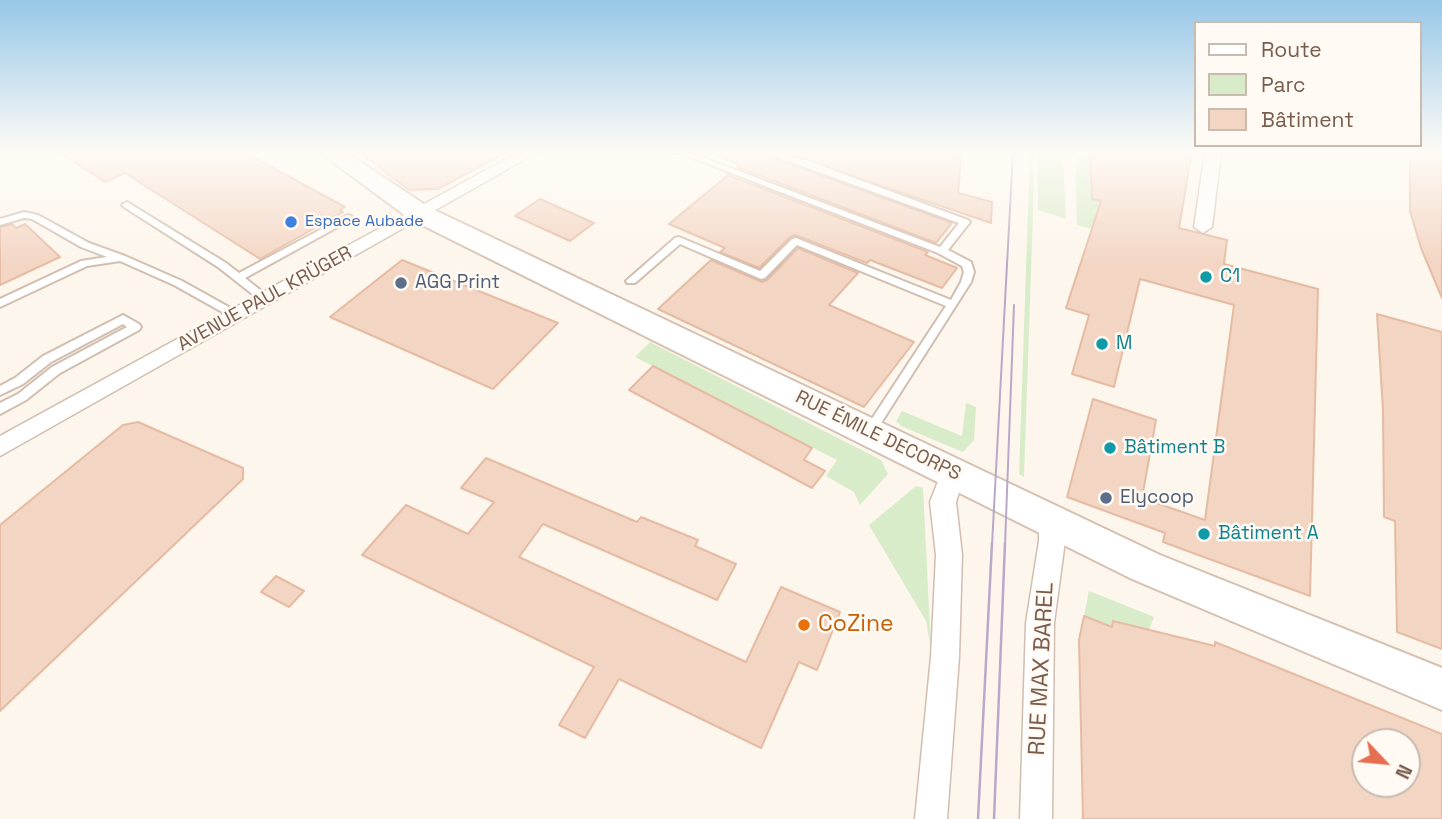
<!DOCTYPE html>
<html>
<head>
<meta charset="utf-8">
<style>
	body { margin:0 }
	#map { position:relative; width:1442px; height:819px; overflow:hidden; background:#fdf6ec; font-family:"Space Grotesk",sans-serif }
	canvas { display:block }
	.legend { position:absolute; left:1194px; top:21px; width:228px; height:126px; box-sizing:border-box; background:#fffaf3; border:2px solid #cabbb1; margin:0; padding:9px 12px; list-style:none; font-size:21px; color:#7a5c4d }
	.legend li { display:flex; align-items:center; gap:14px; height:35px }
	.legend b { width:35px; border:2px solid #cabbb1 }
	.north { position:absolute; left:1351px; top:728px; width:70px; height:70px; box-sizing:border-box; background:#fffaf3; border:2px solid #cabbb1; border-radius:50%; rotate:116deg; font-size:19px; font-weight:700; line-height:28px; text-align:center; color:#7a5c4d }
	.north::after { content:''; display:block; margin:auto; width:24px; height:32px; background:#e76f51; clip-path:polygon(50% 0,100% 100%,50% 72%,0 100%) }
</style>
</head>
<body>
<div id="map">
<canvas width="1442" height="819"></canvas>
<ul class="legend">
<li><b style="height:9px;background:#fff"></b>Route</li>
<li><b style="height:19px;background:#d8ecc9"></b>Parc</li>
<li><b style="height:19px;background:#f3d5c3"></b>Bâtiment</li>
</ul>
<div class="north">N</div>
</div>
<script>
const g = document.querySelector('canvas').getContext('2d');
g.lineJoin = 'round';
function fill(path, color) { g.fillStyle = color; g.fill(path, 'evenodd'); }
const poly = rows => new Path2D(rows.map(r => 'M' + r).join(''));
function trace(path, color, width, dash) { g.strokeStyle = color; g.lineWidth = width; g.lineCap = dash ? 'butt' : 'round'; g.setLineDash(dash || []); g.stroke(path); }
function drawText(font, color, halo, rows, align = 'center') {
  g.font = font + ' "Space Grotesk",sans-serif'; g.lineWidth = 5; g.setLineDash([]); g.textBaseline = 'middle'; g.strokeStyle = halo; g.fillStyle = color; for (const [text, x, y, turn = 0] of rows) {
    g.save(); g.translate(x, y); g.rotate((+turn || 0) * Math.PI / 180); g.textAlign = isNaN(turn) ? turn : align; if (halo) g.strokeText(text, 0, 0); g.fillText(text, 0, 0); g.restore();
  }
}
fill(poly([
	[1030,152,1034,152,1033,213,1024,477,1019,474],
	[1037,152,1063,152,1066,219,1038,210],
	[1079,157,1091,159,1107,209,1180,226,1180,230,1092,229,1077,225,1075,158],
	[650,342,881,460,888,474,860,505,854,492,826,476,837,460,635,357],
	[966,403,976,407,974,440,963,452,901,426,896,421,902,411,962,436],
	[916,486,923,488,931,649,926,621,869,525],
	[1089,591,1154,617,1149,630,1114,621,1112,627,1084,616]
]), '#d8ecc9');
const building = poly([
	[59,152,244,152,345,207,340,210,343,212,260,259,125,173,105,182,59,152],
	[359,152,507,152,438,189,409,190,359,152],
	[710,152,768,152,768,156,952,223,936,243,737,167,740,165,710,152],
	[782,152,941,152,961,157,958,193,992,202,991,223,782,152],
	[1090,152,1192,152,1179,228,1227,240,1224,264,1318,289,1310,596,1163,542,1165,533,1067,497,1093,399,1156,420,1142,498,1205,520,1234,305,1140,279,1114,387,1072,374,1089,315,1066,308,1101,201,1092,199,1090,152],
	[1410,152,1442,152,1442,298,1421,248,1410,211,1410,152],
	[728,175,928,252,925,255,957,268,942,288,870,260,867,263,795,235,790,237,759,268,720,252,725,248,669,224,728,175],
	[540,199,594,223,570,241,515,216,540,199],
	[12,224,16,228,25,224,60,257,0,285,0,227,12,224],
	[798,248,858,273,829,305,914,342,864,407,658,309,711,260,762,282,767,280,798,248],
	[402,260,558,323,493,389,330,317,402,260],
	[1377,314,1442,332,1442,649,1397,632,1395,521,1384,517,1383,410,1377,314],
	[653,366,812,448,804,460,825,471,812,488,629,390,653,366],
	[138,422,243,468,243,479,0,711,0,525,123,425,138,422],
	[486,458,637,522,641,517,698,540,695,546,736,564,717,600,543,524,519,557,746,662,781,587,840,612,817,670,799,662,761,748,619,679,585,738,559,725,594,667,362,555,406,505,468,534,494,502,461,488,486,458],
	[276,576,304,591,289,607,261,592,276,576],
	[1084,616,1112,627,1113,621,1215,646,1215,642,1442,734,1442,819,1083,819,1079,640,1084,616],
	[1365,742,1407,742,1407,784,1365,784,1365,742]
]);
fill(building, '#f3d5c3');
trace(building, '#e6bba3', 2);
const lane = poly([
	[677,152,688,152,940,247,959,223,769,154,774,152,808,161,968,220,970,222,948,250,971,262,974,272,971,282,874,434,866,434,864,431,946,306,797,245,765,278,761,279,680,244,635,283,627,283,626,281,675,238,679,237,760,271,792,239,796,238,951,300,961,282,964,272,962,266,938,253,677,152],
	[127,202,226,263,239,273,346,216,349,215,354,218,245,278,269,297,270,300,265,304,218,267,124,207,122,205,127,202],
	[24,212,38,215,89,243,125,256,182,281,243,315,237,319,233,318,174,285,120,261,87,266,0,307,0,299,81,261,107,257,81,247,32,219,24,218,0,225,0,219,24,212],
	[123,315,139,324,141,327,139,330,60,373,26,400,0,414,0,403,18,394,52,367,127,327,123,324,51,362,23,384,0,395,0,386,15,378,43,356,123,315]
]);
const street = poly([
	[519,152,538,152,0,456,0,436,519,152],
	[1205,152,1221,152,1212,227,1203,233,1194,227,1205,152],
	[953,463,962,466,965,473,956,502,962,555,959,657,947,819,915,819,931,657,936,555,930,502,944,466,953,463],
	[1052,509,1061,512,1065,520,1065,541,1054,623,1052,819,1020,819,1026,623,1039,541,1039,520,1043,512,1052,509]
]);
const secondary = poly([
	[319,152,346,152,428,207,1160,555,1442,668,1442,710,1132,579,410,219,319,152]
]);
trace(lane, '#d1beb0', 4);
trace(street, '#d1beb0', 3);
trace(secondary, '#d6c0b0', 4);
fill(lane, '#fff');
fill(street, '#fff');
fill(secondary, '#fff');
trace(poly([
	[992,545,1013,152],
	[1005,545,1014,305]
]), '#b9a8c9', 2);
trace(poly([
	[978,819,992,543],
	[994,819,1005,543]
]), '#b9a8c9', 2.5);
const sky = g.createLinearGradient(0, 0, 0, 266);
sky.addColorStop(0, '#97c7e8');
sky.addColorStop(0.57, '#fefbf6');
sky.addColorStop(1, '#fefbf600');
g.fillStyle = sky;
g.fillRect(0, 0, 1442, 266);
for (const [x, y, r, color] of [
	[291,222,7,"#3f7fe0"],
	[1206,277,7,"#0f9aa8"],
	[401,283,7,"#5c6f8a"],
	[1102,344,7,"#0f9aa8"],
	[1110,448,7,"#0f9aa8"],
	[1106,498,7,"#5c6f8a"],
	[1204,534,7,"#0f9aa8"],
	[804,625,7,"#e8710a"]
]) { const dot = new Path2D(); dot.arc(x, y, r, 0, 2 * Math.PI); g.fillStyle = color; g.fill(dot); trace(dot, '#fffaf3', 2.5); }
drawText('16px', '#366cbe', '#fffaf3', [
	["Espace Aubade",305,222]
], 'left');
drawText('19px', '#0d838f', '#fffaf3', [
	["C1",1220,277],
	["M",1116,344],
	["Bâtiment B",1124,448],
	["Bâtiment A",1218,534]
], 'left');
drawText('19px', '#4e5e75', '#fffaf3', [
	["AGG Print",415,283],
	["Elycoop",1120,498]
], 'left');
drawText('19px', '#7a5c4d', '#fffaf3', [
	["AVENUE PAUL KRÜGER",265,299,-29],
	["RUE ÉMILE DECORPS",878,436,26]
]);
drawText('23px', '#c56008', '#fffaf3', [
	["CoZine",818,625]
], 'left');
drawText('23px', '#7a5c4d', '#fffaf3', [
	["RUE MAX BAREL",1042,669,-87]
]);
</script>
</body>
</html>
